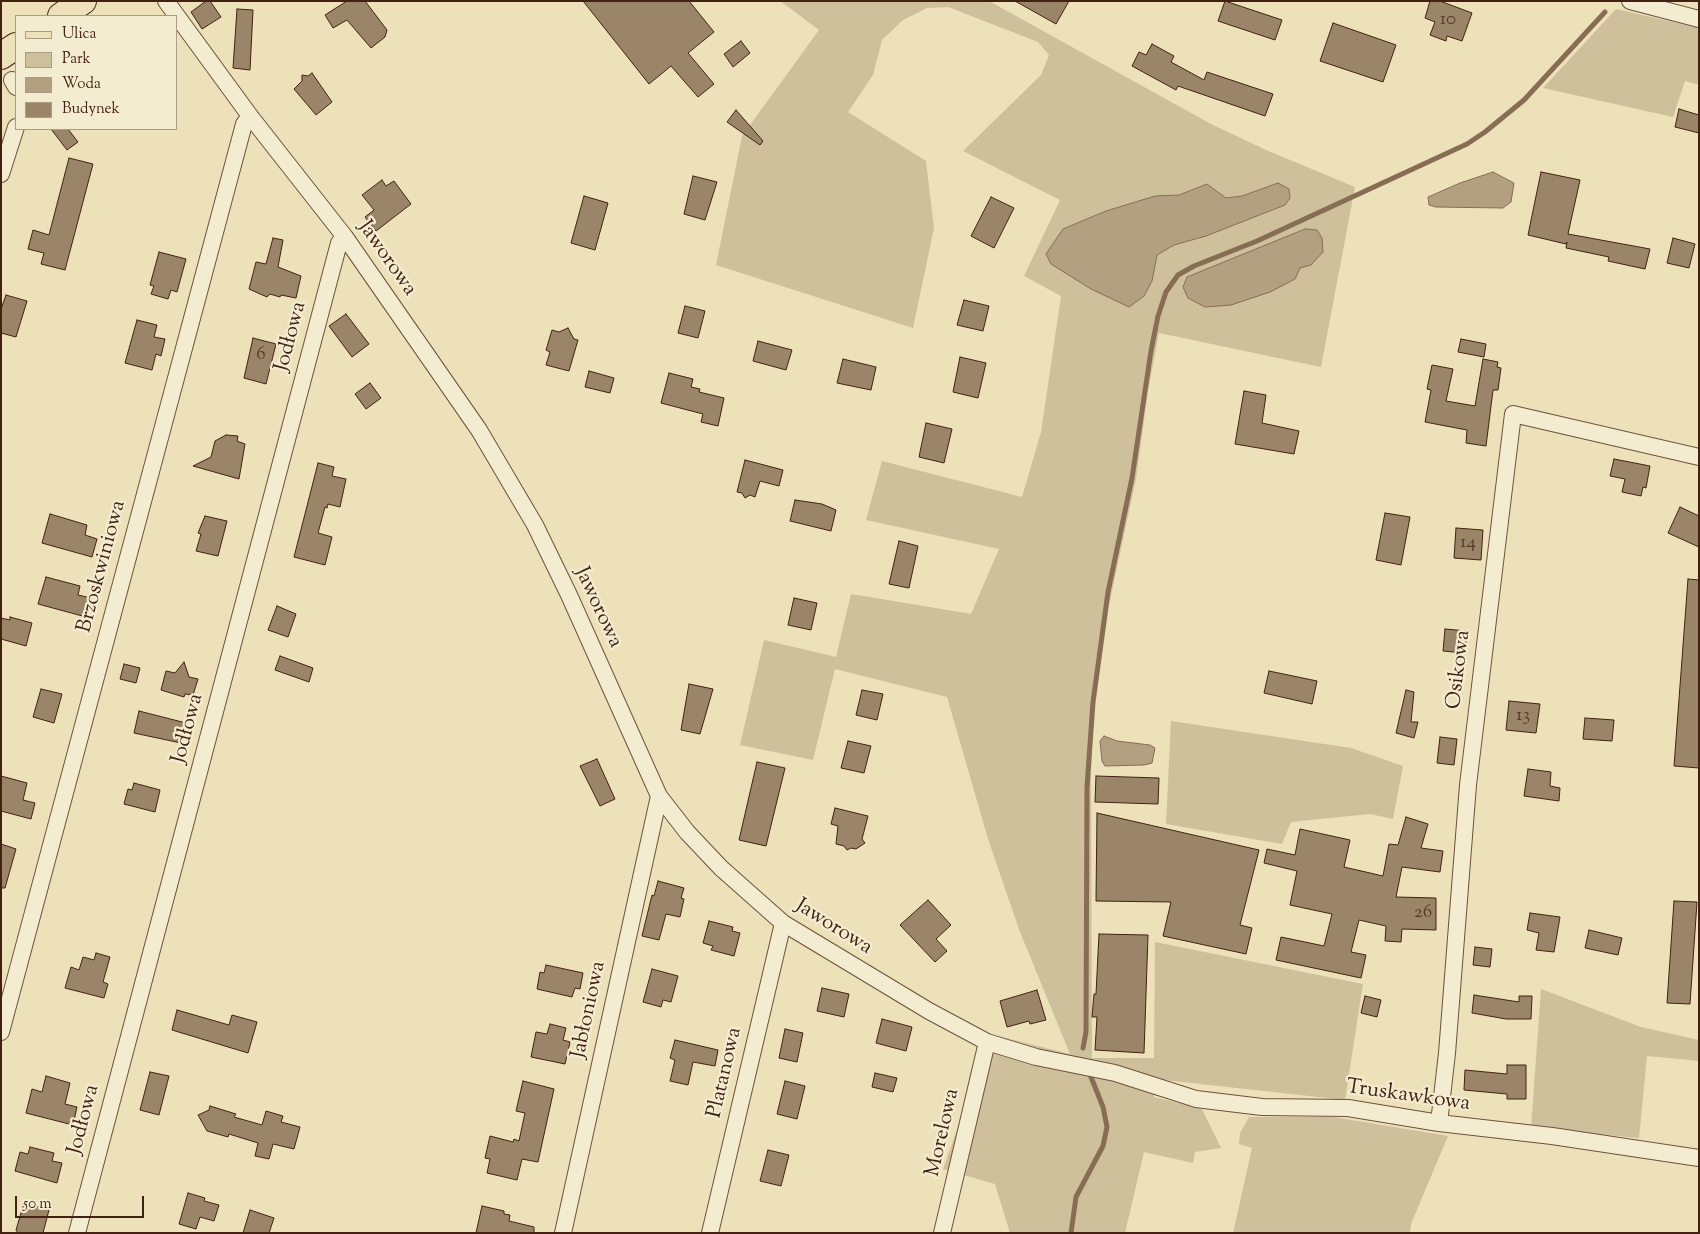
<!DOCTYPE html>
<html>
<head>
<meta charset="utf-8">
<style>
	body { margin:0 }
	#map { position:relative; width:1700px; height:1234px; overflow:hidden; background:#ece1b8; font-family:"Sorts Mill Goudy",serif }
	canvas { display:block }
	.frame { position:absolute; inset:0; border:2px solid #432112; pointer-events:none }
	.legend { position:absolute; left:15px; top:15px; width:162px; height:115px; box-sizing:border-box; background:#f3ecd1; border:1px solid #ad9b85; margin:0; padding:6px 9px; list-style:none; font-size:15px; color:#432112 }
	.legend li { display:flex; align-items:center; gap:10px; height:25px }
	.legend b { width:25px; border:1px solid #ad9b85 }
	.scale { position:absolute; left:15px; top:1196px; width:129px; height:22px; box-sizing:border-box; border:2px solid #432112; border-top:0; padding-left:6px; font-size:15px; line-height:18px; white-space:nowrap; color:#432112; -webkit-text-stroke:4px #f3ecd1; paint-order:stroke }
</style>
</head>
<body>
<div id="map">
<canvas width="1700" height="1234"></canvas>
<div class="frame"></div>
<ul class="legend">
<li><b style="height:6px;background:#ece1b8"></b>Ulica</li>
<li><b style="height:14px;background:#cfc09c"></b>Park</li>
<li><b style="height:14px;background:#b3a080"></b>Woda</li>
<li><b style="height:14px;background:#9b8568"></b>Budynek</li>
</ul>
<div class="scale">50 m</div>
</div>
<script>
const g = document.querySelector('canvas').getContext('2d');
g.lineJoin = 'round';
function fill(path, color) { g.fillStyle = color; g.fill(path, 'evenodd'); }
const poly = rows => new Path2D(rows.map(r => 'M' + r).join(''));
function trace(path, color, width, dash) { g.strokeStyle = color; g.lineWidth = width; g.lineCap = dash ? 'butt' : 'round'; g.setLineDash(dash || []); g.stroke(path); }
function drawText(font, color, halo, rows, align = 'center') {
  g.font = font + ' "Sorts Mill Goudy",serif'; g.lineWidth = 4.5; g.setLineDash([]); g.textBaseline = 'middle'; g.strokeStyle = halo; g.fillStyle = color; for (const [text, x, y, turn = 0] of rows) {
    g.save(); g.translate(x, y); g.rotate((+turn || 0) * Math.PI / 180); g.textAlign = isNaN(turn) ? turn : align; if (halo) g.strokeText(text, 0, 0); g.fillText(text, 0, 0); g.restore();
  }
}
fill(poly([
	[780,1,989,1,1211,124,1266,150,1355,187,1321,367,1159,333,1148,391,1136,479,1109,605,1093,718,1091,774,1092,1058,1154,1058,1155,942,1363,984,1345,1100,1155,1079,1154,1097,1202,1109,1221,1148,1195,1152,1193,1163,1144,1152,1125,1233,1010,1233,995,1184,943,1169,973,1085,998,1036,1070,1054,1020,932,988,839,947,697,835,669,813,760,740,745,764,640,836,657,851,594,971,614,999,549,866,520,882,461,1022,497,1041,432,1061,296,1024,276,1060,200,963,151,1041,75,1049,55,1038,42,948,7,927,8,903,20,882,40,873,75,848,112,926,161,934,228,913,328,716,265,742,136,819,30],
	[1278,183,1285,205,1206,236,1174,245,1157,255,1063,229,1106,211,1155,196,1178,195,1207,184,1226,198,1242,196],
	[1305,229,1317,230,1311,265,1183,287,1188,277],
	[1616,9,1699,28,1699,85,1685,81,1673,117,1543,88],
	[1171,721,1351,748,1403,766,1393,819,1370,814,1291,822,1282,844,1166,824],
	[1541,989,1641,1027,1699,1040,1699,1061,1647,1056,1639,1138,1531,1128],
	[1249,1117,1334,1117,1448,1136,1411,1224,1410,1233,1233,1233,1252,1148,1239,1144,1240,1133]
]), '#cfc09c');
const water = poly([
	[1493,172,1514,183,1511,202,1503,208,1436,207,1429,205,1428,197,1460,183,1493,172],
	[1278,183,1289,189,1290,198,1285,205,1206,236,1174,245,1157,255,1152,281,1144,296,1129,307,1091,289,1051,264,1046,254,1063,229,1106,211,1155,196,1179,195,1207,184,1226,198,1242,196,1278,183],
	[1305,229,1317,230,1322,238,1323,252,1311,265,1300,268,1295,279,1270,292,1231,305,1205,307,1188,298,1183,287,1187,277,1305,229],
	[1104,736,1117,741,1150,745,1155,748,1152,763,1144,765,1105,766,1102,761,1100,741,1104,736]
]);
fill(water, '#b3a080');
trace(water, '#866d54', 1);
trace(poly([
	[1083,1048,1086,1032,1087,787,1093,702,1108,592,1132,478,1151,351,1158,316,1166,292,1178,275,1194,266,1257,241,1467,144,1485,132,1524,100,1605,12],
	[1071,1233,1076,1197,1103,1146,1107,1127,1103,1107,1091,1077]
]), '#866d54', 5);
const building = poly([
	[206,1,210,1,221,17,202,29,191,12,206,1],
	[347,1,365,1,387,30,385,37,371,48,347,20,333,28,325,15,347,1],
	[583,1,689,1,714,32,688,53,714,84,698,97,671,66,649,84,583,1],
	[1015,1,1069,1,1056,24,1015,1],
	[1225,1,1282,20,1275,40,1218,21,1225,1],
	[1430,1,1440,1,1472,13,1462,41,1447,36,1446,41,1430,35,1435,22,1425,18,1430,1],
	[237,9,253,10,250,70,233,68,237,9],
	[1333,23,1396,45,1383,82,1320,61,1333,23],
	[741,41,750,53,733,67,724,54,741,41],
	[1152,44,1174,56,1171,62,1204,80,1207,72,1273,94,1265,116,1178,86,1176,90,1132,66,1139,52,1146,55,1152,44],
	[312,73,332,102,316,115,294,89,302,81,302,75,308,76,312,73],
	[1679,109,1699,115,1699,133,1675,127,1679,109],
	[736,110,763,141,760,145,727,122,736,110],
	[51,129,68,129,78,142,67,150,51,129],
	[69,158,93,164,65,270,41,264,44,253,28,249,33,230,49,235,69,158],
	[1541,172,1580,180,1568,234,1650,249,1645,269,1608,261,1609,257,1566,248,1567,242,1566,244,1528,235,1541,172],
	[693,176,717,182,705,220,684,214,693,176],
	[382,180,386,186,394,181,411,204,376,231,365,217,374,210,362,195,382,180],
	[584,196,608,203,595,250,571,243,584,196],
	[991,197,1014,208,994,248,971,236,991,197],
	[273,238,283,240,278,267,301,276,296,298,281,295,280,297,270,294,267,297,249,289,256,262,266,264,273,238],
	[1673,238,1695,244,1689,268,1667,263,1673,238],
	[159,252,186,259,177,292,171,290,168,299,151,294,154,286,150,285,159,252],
	[6,295,27,301,16,337,1,333,1,309,6,295],
	[964,300,989,306,983,331,957,325,964,300],
	[685,306,705,311,698,338,678,333,685,306],
	[346,314,369,344,352,357,329,326,346,314],
	[137,320,157,325,154,337,165,339,161,356,156,354,152,370,125,363,137,320],
	[568,328,574,339,578,340,569,371,546,365,550,352,546,350,552,330,559,332,568,328],
	[253,338,276,344,266,384,244,378,253,338],
	[1461,339,1486,344,1484,357,1458,352,1461,339],
	[758,341,792,350,786,370,753,361,758,341],
	[960,357,986,363,978,398,953,392,960,357],
	[843,359,876,367,871,390,837,383,843,359],
	[1483,359,1498,362,1497,367,1501,368,1498,390,1493,390,1486,446,1466,443,1467,430,1425,422,1431,390,1427,389,1432,365,1453,369,1446,401,1475,406,1483,359],
	[589,371,614,378,610,393,585,387,589,371],
	[669,373,693,379,691,387,700,389,699,392,724,398,718,426,701,422,703,414,661,403,669,373],
	[370,383,381,398,366,409,355,394,370,383],
	[1244,391,1266,395,1262,423,1299,431,1294,454,1235,444,1244,391],
	[926,423,952,429,944,463,919,457,926,423],
	[226,435,238,436,237,441,245,444,239,479,193,466,211,457,215,441,226,435],
	[1614,459,1650,466,1646,488,1643,487,1641,496,1622,492,1625,479,1610,476,1614,459],
	[745,460,783,470,779,486,760,481,755,497,750,495,745,498,742,493,737,492,745,460],
	[318,463,334,467,332,476,346,479,340,507,328,504,327,508,325,507,318,533,332,537,325,565,294,557,318,463],
	[795,500,822,504,836,510,831,531,790,521,795,500],
	[1680,507,1699,516,1699,547,1668,533,1680,507],
	[1385,513,1410,517,1401,565,1376,560,1385,513],
	[50,514,87,525,85,535,97,539,92,557,42,543,50,514],
	[205,516,227,521,218,556,196,551,201,534,198,533,205,516],
	[1456,528,1483,530,1481,560,1454,558,1456,528],
	[899,541,918,546,909,588,889,584,899,541],
	[46,577,80,586,78,595,91,598,86,617,38,604,46,577],
	[1688,579,1699,580,1699,768,1674,766,1688,579],
	[794,598,817,603,811,630,788,625,794,598],
	[277,606,296,614,288,637,268,630,277,606],
	[10,617,32,623,26,646,1,639,1,618,10,620,10,617],
	[1445,629,1467,631,1465,653,1443,651,1445,629],
	[280,656,313,668,309,682,275,670,280,656],
	[184,662,189,677,198,679,193,695,185,694,184,697,161,690,166,671,175,673,184,662],
	[124,664,140,668,136,683,120,679,124,664],
	[1269,671,1317,681,1312,704,1264,693,1269,671],
	[689,684,713,689,700,734,681,730,689,684],
	[41,689,62,694,54,723,33,717,41,689],
	[862,690,883,694,877,720,856,715,862,690],
	[1406,690,1414,692,1411,722,1418,722,1414,738,1396,733,1406,690],
	[1509,701,1540,704,1536,733,1506,730,1509,701],
	[139,711,186,723,181,743,134,733,139,711],
	[1585,718,1614,720,1612,741,1583,739,1585,718],
	[1440,737,1457,739,1454,765,1437,763,1440,737],
	[848,741,871,746,864,773,841,768,848,741],
	[597,759,615,799,600,806,580,766,597,759],
	[757,762,785,768,766,846,739,840,757,762],
	[1528,769,1551,772,1550,786,1560,788,1559,801,1524,796,1528,769],
	[1,776,27,783,23,800,35,803,31,819,1,811,1,776],
	[1096,776,1159,778,1158,804,1095,802,1096,776],
	[134,783,160,790,155,812,124,804,128,789,132,790,134,783],
	[835,808,868,816,862,839,865,843,856,849,851,848,847,850,844,846,836,844,838,826,831,824,835,808],
	[1097,813,1259,850,1240,925,1252,928,1246,954,1163,936,1171,902,1096,901,1097,813],
	[1406,817,1428,824,1421,848,1443,851,1440,872,1402,867,1396,897,1436,898,1436,930,1402,929,1401,942,1385,941,1386,926,1359,920,1351,952,1366,955,1361,978,1276,960,1281,937,1324,946,1332,914,1290,905,1297,871,1264,863,1267,849,1295,855,1300,829,1350,840,1344,867,1383,876,1389,844,1398,845,1406,817],
	[1,844,16,849,5,888,1,888,1,844],
	[658,881,684,888,681,898,684,899,680,917,666,914,659,940,642,936,652,895,654,896,658,881],
	[928,900,951,925,936,939,947,951,935,962,900,925,928,900],
	[1674,901,1697,902,1690,1004,1667,1003,1674,901],
	[1530,913,1560,917,1554,952,1536,950,1539,933,1527,930,1530,913],
	[709,921,733,927,732,931,740,933,734,956,711,950,713,946,703,943,709,921],
	[1589,930,1622,938,1618,955,1585,948,1589,930],
	[1099,934,1148,935,1144,1053,1095,1050,1097,1017,1092,1017,1094,994,1096,994,1099,934],
	[1475,947,1492,949,1490,967,1473,965,1475,947],
	[96,953,110,957,103,982,108,984,104,998,65,988,71,967,79,970,83,957,94,960,96,953],
	[546,965,583,973,580,989,575,988,572,997,537,989,540,972,544,973,546,965],
	[652,969,678,976,671,1002,663,1000,661,1007,643,1002,652,969],
	[822,988,849,994,844,1017,817,1011,822,988],
	[1037,990,1046,1020,1030,1024,1029,1021,1007,1027,1000,1001,1037,990],
	[1474,995,1519,1002,1519,996,1532,996,1531,1019,1506,1019,1472,1013,1474,995],
	[1365,996,1381,1000,1377,1017,1361,1013,1365,996],
	[177,1010,229,1025,232,1015,257,1022,248,1053,172,1030,177,1010],
	[882,1019,912,1027,906,1051,876,1043,882,1019],
	[550,1024,566,1028,563,1040,570,1042,565,1064,531,1057,536,1032,547,1034,550,1024],
	[785,1029,803,1033,797,1062,779,1058,785,1029],
	[675,1040,718,1050,715,1066,693,1062,688,1085,670,1081,675,1060,670,1058,675,1040],
	[1507,1065,1526,1065,1526,1099,1507,1099,1507,1094,1464,1090,1465,1070,1507,1074,1507,1065],
	[150,1072,169,1076,159,1115,140,1110,150,1072],
	[875,1073,897,1078,893,1092,872,1087,875,1073],
	[46,1076,70,1083,65,1104,77,1107,73,1125,26,1113,32,1089,42,1092,46,1076],
	[523,1081,554,1089,538,1162,522,1159,517,1180,487,1173,490,1159,485,1158,490,1136,513,1142,514,1139,519,1141,525,1113,516,1111,523,1081],
	[785,1081,805,1086,797,1119,777,1114,785,1081],
	[210,1106,236,1114,234,1117,262,1125,266,1111,283,1116,281,1122,300,1127,294,1149,273,1144,269,1159,255,1156,258,1143,229,1134,228,1137,207,1131,198,1115,209,1110,210,1106],
	[30,1147,54,1153,52,1161,62,1163,57,1183,15,1171,20,1152,28,1154,30,1147],
	[768,1150,789,1155,781,1186,760,1181,768,1150],
	[188,1193,205,1198,204,1201,219,1205,214,1221,200,1217,196,1229,179,1224,188,1193],
	[24,1203,49,1210,43,1233,18,1233,16,1230,24,1203],
	[482,1206,504,1211,504,1214,510,1215,509,1221,534,1227,534,1233,476,1233,482,1206],
	[250,1210,274,1218,269,1233,243,1233,250,1210]
]);
fill(building, '#9b8568');
trace(building, '#432112', 1);
const minor = poly([
	[166,1,250,116,345,237,479,430,535,525,569,595,659,796,687,832,721,868,783,923,929,1011,987,1042,1036,1057,1115,1073,1196,1099,1262,1107,1348,1108,1439,1123,1552,1136,1699,1158],
	[1630,1,1699,19],
	[12,80,16,87],
	[1,174,16,127],
	[1,1032,244,124,250,116],
	[1439,1123,1447,1053,1468,785,1513,414,1699,457],
	[77,1233,339,243,345,237],
	[563,1233,659,796],
	[710,1233,783,923],
	[942,1233,987,1042]
]);
const primary = poly([
	[61,16,83,1],
	[1,56,16,46]
]);
trace(minor, '#6d513c', 18);
trace(primary, '#432112', 28);
trace(minor, '#f3ecd1', 16);
trace(primary, '#ece1b8', 26);
drawText('19px', '#593a28', null, [
	["10",1448,21],
	["6",261,356],
	["14",1468,544],
	["13",1523,717],
	["26",1423,914]
]);
drawText('21px', '#432112', '#f3ecd1', [
	["Jaworowa",386,259,55],
	["Jodłowa",292,337,-75],
	["Brzoskwiniowa",103,567,-75],
	["Jaworowa",597,608,65],
	["Osikowa",1460,670,-83],
	["Jodłowa",189,729,-75],
	["Jaworowa",833,928,32],
	["Jabłoniowa",590,1010,-78],
	["Platanowa",726,1073,-77],
	["Truskawkowa",1408,1097,8],
	["Jodłowa",85,1120,-75],
	["Morelowa",944,1133,-77]
]);
</script>
</body>
</html>
